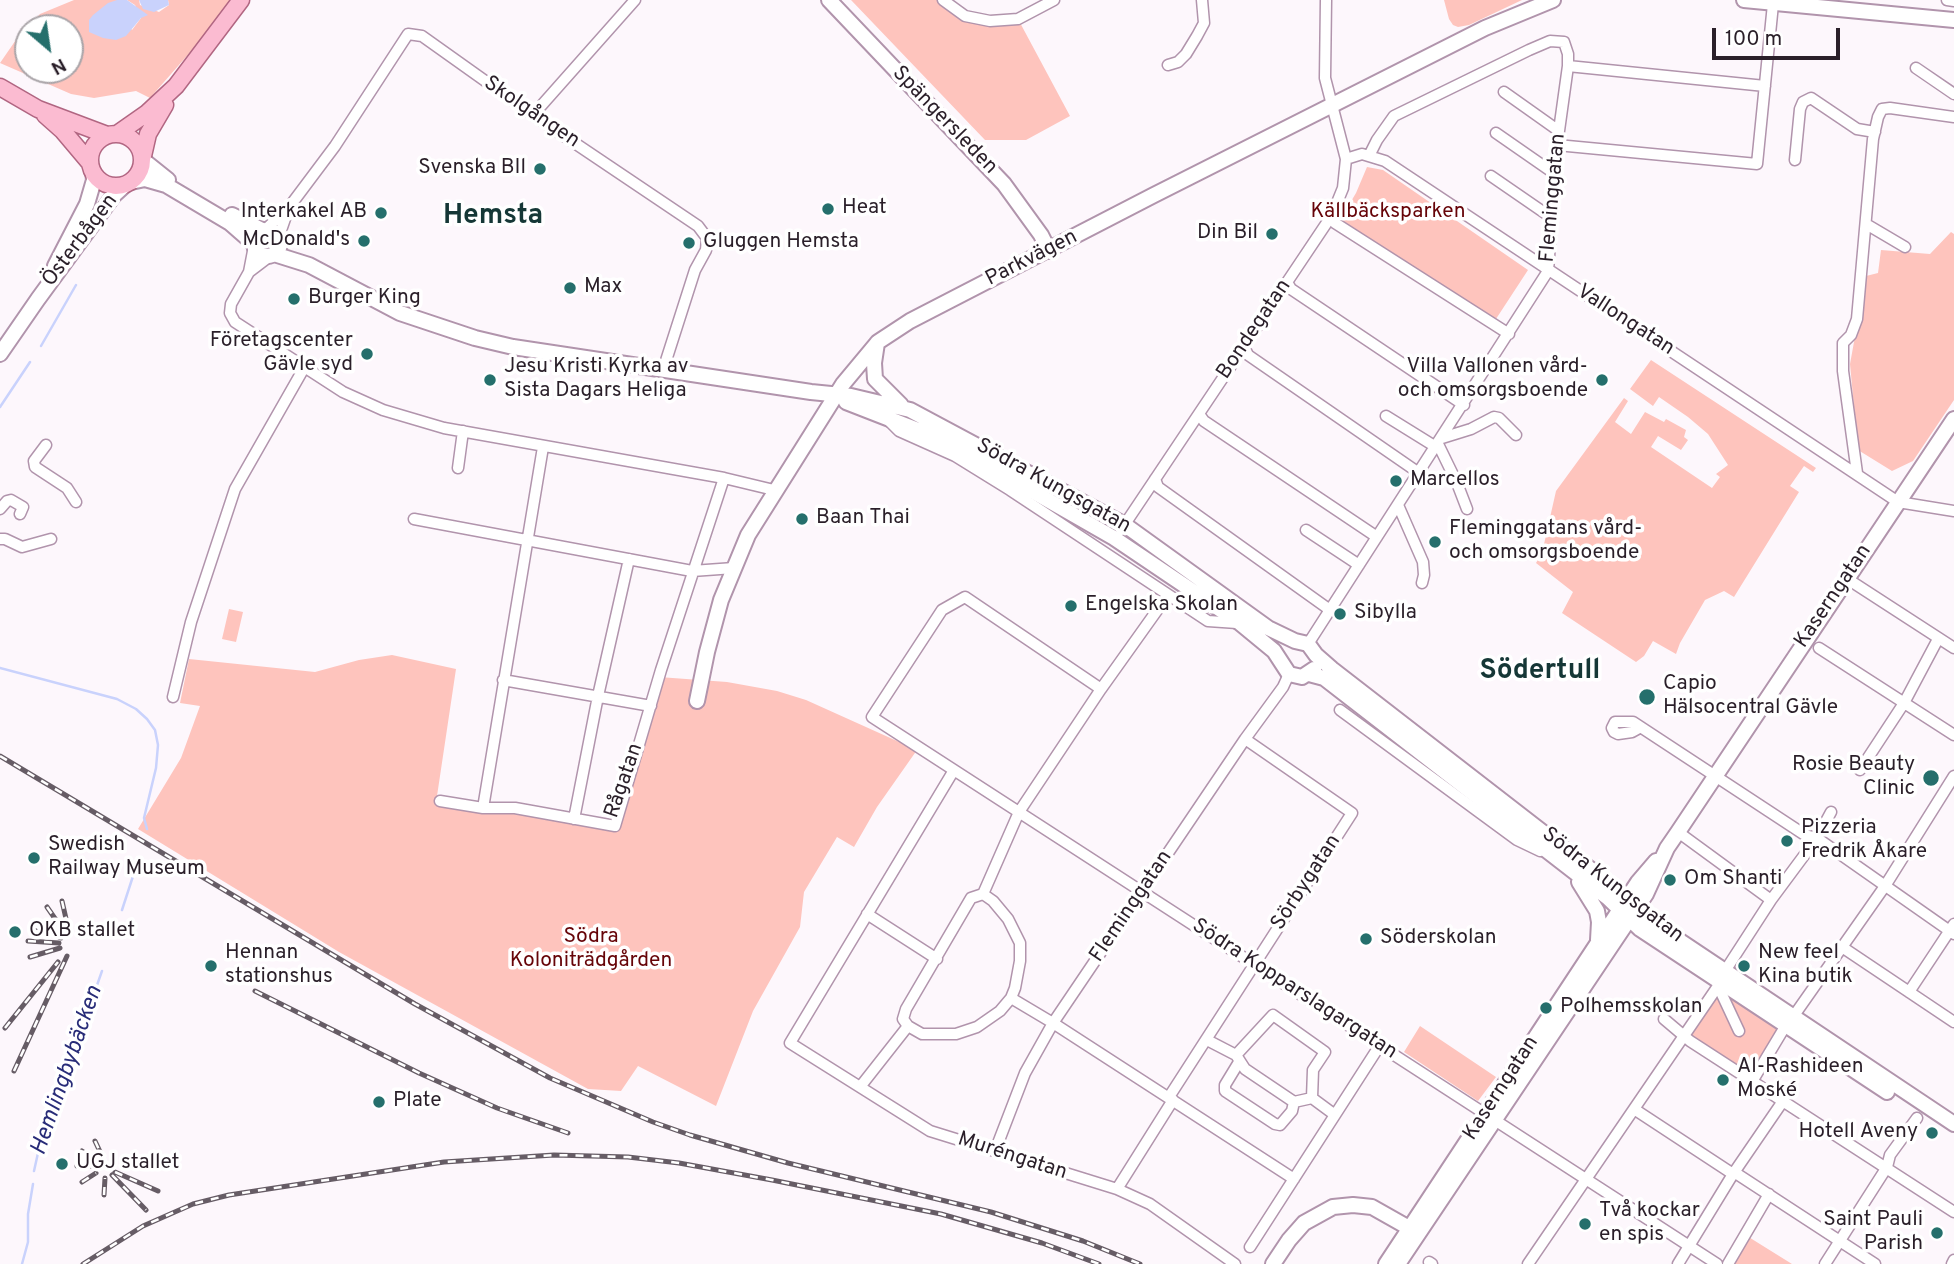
<!DOCTYPE html>
<html>
<head>
<meta charset="utf-8">
<style>
	body { margin:0 }
	#map { position:relative; width:1954px; height:1264px; overflow:hidden; background:#fdf7fc; font-family:Overpass,sans-serif }
	canvas { display:block }
	.north { position:absolute; left:14px; top:14px; width:70px; height:70px; box-sizing:border-box; background:#fff; border:2px solid #aaa5a9; border-radius:50%; rotate:151deg; font-size:19px; font-weight:700; line-height:28px; text-align:center; color:#2a1f29 }
	.north::after { content:''; display:block; margin:auto; width:24px; height:32px; background:#256f6c; clip-path:polygon(50% 0,100% 100%,50% 72%,0 100%) }
	.scale { position:absolute; left:1712px; top:28px; width:128px; height:32px; box-sizing:border-box; border:4px solid #2a1f29; border-top:0; padding-left:9px; font-size:21px; line-height:24px; white-space:nowrap; color:#2a1f29; -webkit-text-stroke:5px #fff; paint-order:stroke }
</style>
</head>
<body>
<div id="map">
<canvas width="1954" height="1264"></canvas>
<div class="north">N</div>
<div class="scale">100 m</div>
</div>
<script>
const g = document.querySelector('canvas').getContext('2d');
g.lineJoin = 'round';
function fill(path, color) { g.fillStyle = color; g.fill(path, 'evenodd'); }
const poly = rows => new Path2D(rows.map(r => 'M' + r).join(''));
function trace(path, color, width, dash) { g.strokeStyle = color; g.lineWidth = width; g.lineCap = dash ? 'butt' : 'round'; g.setLineDash(dash || []); g.stroke(path); }
function drawText(font, color, halo, rows, align = 'center') {
  g.font = font + ' Overpass,sans-serif'; g.lineWidth = 7; g.setLineDash([]); g.textBaseline = 'middle'; g.strokeStyle = halo; g.fillStyle = color; for (const [text, x, y, turn = 0] of rows) {
    g.save(); g.translate(x, y); g.rotate((+turn || 0) * Math.PI / 180); g.textAlign = isNaN(turn) ? turn : align; if (halo) g.strokeText(text, 0, 0); g.fillText(text, 0, 0); g.restore();
  }
}
fill(poly([
	[74,0,119,0,117,0,132,30,141,18,135,5,127,0,139,0,140,5,159,12,169,5,168,0,233,0,221,17,150,98,136,91,94,98,71,94,0,63,20,34,40,14],
	[28,28,70,28,70,70,28,70],
	[851,0,943,0,965,16,1018,19,1070,116,1026,140,985,140],
	[1444,0,1522,0,1469,25,1458,27,1453,25,1449,19],
	[1367,167,1383,170,1528,270,1494,322,1340,220,1356,193],
	[1951,232,1954,234,1954,400,1913,461,1892,471,1858,450,1850,364,1866,276,1878,273,1881,250,1930,254],
	[1651,360,1816,468,1813,472,1804,466,1790,486,1799,492,1734,597,1724,591,1705,600,1680,643,1676,654,1653,641,1644,656,1636,662,1562,613,1573,592,1536,563,1542,553,1556,491,1624,398,1628,401,1615,422,1631,434,1645,412,1664,422,1666,419,1686,430,1684,437,1688,440,1681,450,1658,436,1651,447,1712,488,1720,477,1716,474,1728,465,1708,434,1688,417,1659,397,1653,406,1630,389],
	[229,609,243,612,236,642,222,639],
	[392,655,456,669,437,796,614,828,659,677,727,682,777,691,806,700,917,750,877,807,854,847,837,837,804,892,800,927,753,1011,716,1106,638,1066,621,1091,588,1089,339,952,138,829,181,758,200,706,180,703,189,659,315,672,359,660],
	[1718,986,1784,1029,1754,1077,1685,1034],
	[1420,1026,1496,1077,1478,1101,1404,1052],
	[1747,1236,1792,1264,1730,1264]
]), '#fec4bd');
fill(poly([
	[117,0,127,0,148,15,141,18,126,36,116,40,103,38,89,32,89,20,93,15,108,3],
	[139,0,168,0,169,5,154,12,143,9]
]), '#c9d2fc');
trace(poly([
	[41,346,76,285],
	[0,407,30,362],
	[0,668,117,699,136,709,147,719,155,730,158,745,156,768,144,818,147,829],
	[122,910,135,870],
	[34,1171,38,1153,102,971],
	[22,1264,28,1242,28,1214,33,1184]
]), '#c9d2fc', 2.5);
const street = poly([
	[943,0,965,16,990,21,1018,19,1054,0],
	[1947,0,1954,1],
	[1168,65,1178,62,1186,54,1197,36,1204,23,1202,0],
	[1568,66,1765,86],
	[1916,68,1954,94],
	[1504,92,1559,131],
	[533,115,635,0],
	[1496,133,1555,174],
	[1557,145,1757,164,1773,4],
	[1346,159,1362,154,1385,161,1898,502,1954,511],
	[1795,160,1800,109,1803,102,1811,98,1857,129,1875,132],
	[1491,176,1552,218],
	[1332,215,1335,223,1509,334],
	[1866,224,1905,247],
	[266,229,290,206,335,146,408,34,422,36,533,115,698,226,707,238,706,250,695,270,663,370],
	[279,236,288,210],
	[254,246,249,272,231,304,230,313,235,322,343,392,383,410,444,428,724,478,774,490],
	[249,272,270,256],
	[1287,282,1291,289,1464,405],
	[1244,347,1248,355,1419,473],
	[1199,414,1204,421,1377,537],
	[1386,416,1436,447],
	[890,422,899,431,955,456,1010,490,1208,621,1237,623],
	[1442,438,1471,429,1494,417,1499,418,1516,435],
	[1438,444,1457,483,1467,509],
	[46,445,34,461,35,467,67,488,76,502],
	[458,468,463,431],
	[1857,473,1843,371,1843,343,1851,335,1857,319,1873,139,1878,117,1882,109,1890,108,1954,117],
	[1155,479,1158,487,1330,610],
	[1398,505,1423,562,1424,575,1422,583],
	[0,509,7,501,11,500,23,507,20,514],
	[414,519,692,571,734,568],
	[1121,530,1332,215,1343,188,1346,159,1325,78,1326,0],
	[1306,530,1359,565],
	[0,539,5,539,22,547,51,539],
	[1846,578,1954,648],
	[1308,644,1548,271,1557,145,1568,66,1568,54,1564,42,1550,41,1529,50,1394,116,1377,140,1369,156],
	[1819,648,1954,735],
	[503,680,651,706],
	[1101,689,965,597,942,610,872,717,1717,1264],
	[173,697,191,622,235,489,304,368],
	[1340,710,1517,840,1540,851],
	[1641,727,1632,732,1618,734,1614,732,1612,728,1615,722,1633,722,1805,835,1817,838,1954,934],
	[954,770,790,1043,930,1131,1117,1189,1150,1204,1235,1264],
	[1860,770,1904,703,1938,639],
	[440,801,483,808,515,808,615,826,661,670,724,478],
	[483,808,543,447],
	[574,819,598,696,629,559],
	[1678,832,1771,900],
	[983,894,993,901,1008,919,1020,943,1020,961,1015,988,1011,998,1000,1011,977,1027,956,1034,922,1034,908,1026,903,1019,906,1009,971,898,983,894],
	[983,894,1019,812,1101,689,1168,595],
	[867,914,937,959],
	[1842,947,1954,1022],
	[1725,971,1771,900,1817,838,1831,812],
	[1718,986,1739,1031],
	[1909,992,1954,924],
	[1011,998,1053,1023,1294,1179],
	[1793,1017,1885,886,1954,776],
	[1664,1019,1690,1041,1954,1212],
	[1207,1040,1236,1055,1245,1069,1294,1102,1292,1111,1280,1125,1275,1124,1225,1091,1225,1085,1239,1062],
	[1236,1055,1273,1015,1325,1052,1313,1070,1312,1098],
	[1753,1080,1786,1025],
	[860,1087,908,1026],
	[1169,1097,1352,813,1245,739],
	[1294,1102,1312,1098,1335,1115],
	[1634,1109,1733,1174],
	[995,1151,1025,1073,1053,1023,1245,739,1283,687,1289,674],
	[1734,1172,1875,1264],
	[1117,1189,1173,1100],
	[1250,1247,1380,1045],
	[1429,1262,1432,1264],
	[1528,1264,1718,986],
	[1678,1264,1733,1174,1783,1101],
	[1728,1264,1769,1194],
	[1825,1264,1887,1167,1890,1155,1917,1118],
	[1952,1264,1954,1260]
]);
const secondary = poly([
	[829,0,1004,184,1041,235,1049,251],
	[1744,0,1954,20],
	[143,160,168,180],
	[131,182,145,179,166,185,230,223,254,244],
	[232,215,262,230],
	'254 243a13 13 0 1 1 26 0a13 13 0 1 1-26 0Z',
	[274,254,309,265,400,313,475,338,513,347,811,392,851,396,910,410,1125,525,1268,628,1295,641,1308,644,1316,655,1332,669,1616,889,1647,919,1954,1124],
	[55,266,87,204,94,180,93,172],
	[877,343,874,363,875,379,901,405],
	[0,354,38,299,114,195,125,185],
	[846,402,941,439,1114,538,1240,623,1274,651,1289,674,1302,677,1314,669],
	[1309,674,1324,678,1608,898,1640,929,1887,1092],
	[697,701,707,652,721,600,748,535,843,384,878,342,910,321,1154,195,1485,28,1553,0],
	[1579,882,1597,911,1599,922,1598,940],
	[1273,1264,1289,1240,1304,1223,1333,1207,1353,1205,1372,1207,1418,1233],
	[1386,1264,1638,882,1656,861],
	[1398,1264,1646,894,1667,848,1678,832,1954,419]
]);
const primary = poly([
	[0,87,38,109,107,135],
	[45,115,63,131,90,163],
	'90 160a26 26 0 1 1 52 0a26 26 0 1 1-52 0Z',
	[117,134,147,113,176,86,241,0],
	[143,156,148,134,165,105]
]);
trace(street, '#b194ac', 13);
trace(secondary, '#b194ac', 18);
trace(primary, '#b16682', 19);
trace(street, '#fff', 10);
trace(secondary, '#fff', 14);
trace(primary, '#fbbbd1', 16);
const rail = poly([
	[0,756,415,1004,550,1078,653,1122,690,1135,788,1163,991,1212,1083,1241,1140,1264],
	[62,901,69,932],
	[47,907,65,933],
	[32,925,61,938],
	[28,941,59,943],
	[30,957,60,948],
	[255,991,419,1073,497,1108,568,1133],
	[5,1028,58,962],
	[14,1071,67,956],
	[95,1141,102,1156],
	[82,1151,96,1160],
	[77,1166,94,1166],
	[115,1172,158,1191],
	[112,1175,146,1210],
	[82,1182,96,1173],
	[104,1195,105,1178],
	[83,1264,143,1226,193,1204,229,1195,444,1162,554,1155,628,1157,679,1163,772,1180,941,1214,1042,1243,1099,1264]
]);
trace(rail, '#665c65', 5);
trace(rail, '#fff', 2.5, [8]);
for (const [x, y, r, color] of [
	[540,169,7,"#256f6c"],
	[828,209,7,"#256f6c"],
	[381,213,7,"#256f6c"],
	[1272,234,7,"#256f6c"],
	[364,241,7,"#256f6c"],
	[689,243,7,"#256f6c"],
	[570,288,7,"#256f6c"],
	[294,299,7,"#256f6c"],
	[367,354,7,"#256f6c"],
	[490,380,7,"#256f6c"],
	[1602,380,7,"#256f6c"],
	[1396,481,7,"#256f6c"],
	[802,519,7,"#256f6c"],
	[1435,542,7,"#256f6c"],
	[1071,606,7,"#256f6c"],
	[1340,614,7,"#256f6c"],
	[1647,697,9,"#256f6c"],
	[1931,778,9,"#256f6c"],
	[1787,841,7,"#256f6c"],
	[34,858,7,"#256f6c"],
	[1670,880,7,"#256f6c"],
	[15,932,7,"#256f6c"],
	[1366,939,7,"#256f6c"],
	[211,966,7,"#256f6c"],
	[1744,966,7,"#256f6c"],
	[1546,1008,7,"#256f6c"],
	[1723,1080,7,"#256f6c"],
	[379,1102,7,"#256f6c"],
	[1932,1133,7,"#256f6c"],
	[62,1164,7,"#256f6c"],
	[1585,1224,7,"#256f6c"],
	[1937,1233,7,"#256f6c"]
]) { const dot = new Path2D(); dot.arc(x, y, r, 0, 2 * Math.PI); g.fillStyle = color; g.fill(dot); trace(dot, '#fff', 2.5); }
drawText('21px', '#2a1f29', '#fff', [
	["Skolgången",531,113,34],
	["Spängersleden",944,121,46],
	["Fleminggatan",1554,198,-85],
	["Österbågen",81,241,-53],
	["Parkvägen",1032,259,-27],
	["Vallongatan",1625,321,33],
	["Bondegatan",1255,330,-56],
	["Södra Kungsgatan",1053,487,29],
	["Kaserngatan",1834,597,-56],
	["Rågatan",625,781,-71],
	["Sörbygatan",1307,883,-57],
	["Södra Kungsgatan",1612,886,38],
	["Fleminggatan",1132,907,-56],
	["Södra Kopparslagargatan",1294,990,33],
	["Kaserngatan",1502,1089,-57],
	["Muréngatan",1012,1157,18]
]);
drawText('21px', '#2a1f29', '#fff', [
	["Svenska BIl",526,169,"right"],
	["Heat",842,209],
	["Interkakel AB",367,213,"right"],
	["Din Bil",1258,234,"right"],
	["McDonald's",350,241,"right"],
	["Gluggen Hemsta",703,243],
	["Max",584,288],
	["Burger King",308,299],
	["Företagscenter",353,342,"right"],
	["Gävle syd",353,366,"right"],
	["Jesu Kristi Kyrka av",504,368],
	["Sista Dagars Heliga",504,392],
	["Villa Vallonen vård-",1588,368,"right"],
	["och omsorgsboende",1588,392,"right"],
	["Marcellos",1410,481],
	["Baan Thai",816,519],
	["Fleminggatans vård-",1449,530],
	["och omsorgsboende",1449,554],
	["Engelska Skolan",1085,606],
	["Sibylla",1354,614],
	["Capio",1663,685],
	["Hälsocentral Gävle",1663,709],
	["Rosie Beauty",1915,766,"right"],
	["Clinic",1915,790,"right"],
	["Pizzeria",1801,829],
	["Fredrik Åkare",1801,853],
	["Swedish",48,846],
	["Railway Museum",48,870],
	["Om Shanti",1684,880],
	["OKB stallet",29,932],
	["Söderskolan",1380,939],
	["Hennan",225,954],
	["stationshus",225,978],
	["New feel",1758,954],
	["Kina butik",1758,978],
	["Polhemsskolan",1560,1008],
	["Al-Rashideen",1737,1068],
	["Moské",1737,1092],
	["Plate",393,1102],
	["Hotell Aveny",1918,1133,"right"],
	["UGJ stallet",76,1164],
	["Två kockar",1599,1212],
	["en spis",1599,1236],
	["Saint Pauli",1923,1221,"right"],
	["Parish",1923,1245,"right"]
], 'left');
drawText('21px', '#660408', '#fff', [
	["Källbäcksparken",1388,213],
	["Södra",591,938],
	["Koloniträdgården",591,962]
]);
drawText('italic 23px', '#282c78', '#fff', [
	["Hemlingbybäcken",68,1071,-71]
]);
drawText('bold 28px', '#153736', '#fff', [
	["Hemsta",493,217],
	["Södertull",1540,672]
]);
</script>
</body>
</html>
